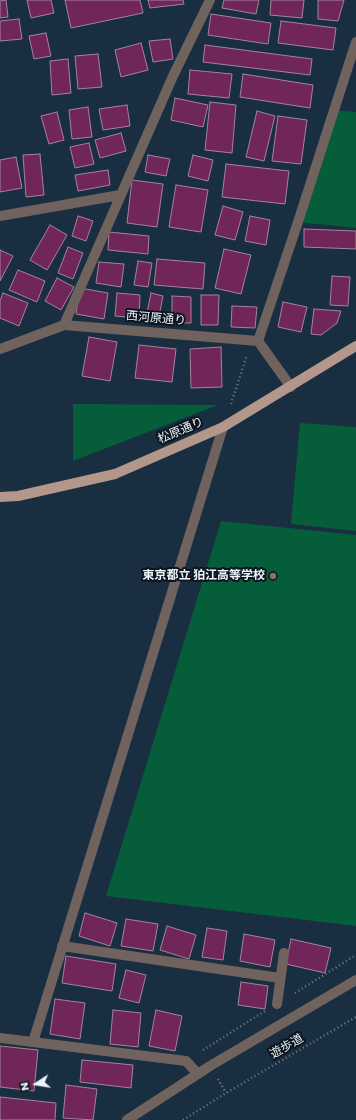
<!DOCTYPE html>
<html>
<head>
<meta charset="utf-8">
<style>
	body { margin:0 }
	#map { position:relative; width:356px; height:1120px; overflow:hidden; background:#192e41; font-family:Poppins,sans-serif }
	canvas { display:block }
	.north { position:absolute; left:16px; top:1064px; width:40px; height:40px; -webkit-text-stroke:3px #0c151e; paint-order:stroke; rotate:258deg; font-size:11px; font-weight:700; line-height:16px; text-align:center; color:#edf5fc }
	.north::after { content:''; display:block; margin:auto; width:14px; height:18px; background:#edf5fc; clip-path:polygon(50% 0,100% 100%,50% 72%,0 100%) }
</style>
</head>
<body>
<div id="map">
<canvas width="356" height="1120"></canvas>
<div class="north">N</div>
</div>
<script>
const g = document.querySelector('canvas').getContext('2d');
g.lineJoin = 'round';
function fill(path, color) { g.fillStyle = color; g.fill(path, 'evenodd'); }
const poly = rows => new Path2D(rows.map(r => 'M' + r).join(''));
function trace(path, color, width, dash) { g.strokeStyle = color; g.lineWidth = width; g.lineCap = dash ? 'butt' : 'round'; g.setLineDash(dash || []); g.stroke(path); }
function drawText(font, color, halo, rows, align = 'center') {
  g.font = font + ' Poppins,"Noto Sans JP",sans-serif'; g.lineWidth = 4; g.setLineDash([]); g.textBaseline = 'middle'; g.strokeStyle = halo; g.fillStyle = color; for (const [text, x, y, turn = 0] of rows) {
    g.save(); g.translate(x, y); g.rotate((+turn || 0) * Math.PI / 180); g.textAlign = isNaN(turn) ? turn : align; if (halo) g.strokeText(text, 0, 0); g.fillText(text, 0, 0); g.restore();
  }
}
fill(poly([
	[334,110,356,112,356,228,298,222],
	[73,404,218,405,73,461],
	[300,423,356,427,356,531,291,524],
	[221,521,356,535,356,926,106,896]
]), '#065d3a');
const building = poly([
	[6,0,8,17,0,18,0,1,6,0],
	[27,0,51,0,54,13,31,18,27,0],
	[65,0,140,0,143,13,71,28,65,0],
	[148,0,183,0,184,4,150,8,148,0],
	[224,0,259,0,256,14,222,8,224,0],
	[271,0,304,0,302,18,270,15,271,0],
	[318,0,344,0,338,21,318,19,318,0],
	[211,14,271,23,268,44,208,35,211,14],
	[19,19,22,39,0,41,0,21,19,19],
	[281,21,336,28,333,50,278,43,281,21],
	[46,33,51,56,34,59,29,36,46,33],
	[170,39,173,59,153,62,149,41,170,39],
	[141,43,148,70,121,77,115,50,141,43],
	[205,45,312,59,310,75,203,62,205,45],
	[98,54,102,87,78,89,75,56,98,54],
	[68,59,71,93,52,95,50,61,68,59],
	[190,70,232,74,229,98,188,94,190,70],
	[243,74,313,85,310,108,240,97,243,74],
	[175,98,208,105,203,127,171,120,175,98],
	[210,102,236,105,232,153,205,150,210,102],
	[127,105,130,126,103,130,99,109,127,105],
	[88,107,92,137,72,139,69,110,88,107],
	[257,111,275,116,264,161,246,157,257,111],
	[57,112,64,140,49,144,41,116,57,112],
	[278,116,307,120,301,164,272,161,278,116],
	[121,133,126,151,100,158,95,140,121,133],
	[89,143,94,164,75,168,70,147,89,143],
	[40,154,44,195,26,197,23,155,40,154],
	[148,155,170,159,166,176,145,172,148,155],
	[193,155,213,160,208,181,188,176,193,155],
	[16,157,22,188,0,192,0,160,16,157],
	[226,164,289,171,285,204,222,197,226,164],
	[108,170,110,185,78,191,75,175,108,170],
	[132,180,163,184,157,227,127,223,132,180],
	[176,185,208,190,201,232,169,227,176,185],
	[223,206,243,212,235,240,215,235,223,206],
	[78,216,93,221,86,241,72,236,78,216],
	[250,216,270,220,266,245,245,241,250,216],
	[50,225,67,235,47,270,30,260,50,225],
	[304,229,356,231,356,249,304,247,304,229],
	[109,232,149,236,148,254,108,250,109,232],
	[68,247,83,253,73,279,58,273,68,247],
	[224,249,251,255,241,294,215,288,224,249],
	[0,250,13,256,0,281,0,250],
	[157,259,205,263,203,289,154,285,157,259],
	[138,261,152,263,148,287,134,285,138,261],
	[99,262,124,264,121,287,96,283,99,262],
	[18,270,45,281,37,302,9,290,18,270],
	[332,276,350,277,348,306,330,305,332,276],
	[57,278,74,287,61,310,45,301,57,278],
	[80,288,108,293,104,319,76,314,80,288],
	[3,293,28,303,19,326,0,318,0,301,3,293],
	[117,293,140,295,139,318,115,316,117,293],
	[151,293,163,296,158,321,146,318,151,293],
	[201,295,219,295,218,325,201,325,201,295],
	[172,296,191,297,191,323,172,323,172,296],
	[283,302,307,307,301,332,278,327,283,302],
	[232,306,257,307,255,328,231,327,232,306],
	[314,309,341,311,337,323,321,335,311,334,314,309],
	[89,337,117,342,110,381,82,376,89,337],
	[139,345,176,349,172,382,135,378,139,345],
	[221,347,222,387,191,388,190,349,221,347],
	[85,913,117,923,110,946,79,936,85,913],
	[126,919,158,924,153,951,121,946,126,919],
	[167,926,196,935,189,959,160,950,167,926],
	[207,928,227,931,223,960,202,957,207,928],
	[244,934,275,940,270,967,240,961,244,934],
	[291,939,331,948,325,973,286,964,291,939],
	[66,956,116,964,112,991,62,983,66,956],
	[126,970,146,975,139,1003,119,998,126,970],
	[241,982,268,986,265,1009,238,1005,241,982],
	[55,999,85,1003,80,1039,50,1034,55,999],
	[113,1010,141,1013,138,1047,110,1044,113,1010],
	[156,1010,182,1016,175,1051,149,1046,156,1010],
	[0,1046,38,1050,34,1091,0,1087,0,1046],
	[82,1060,133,1065,131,1088,80,1082,82,1060],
	[66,1085,97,1089,93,1120,63,1118,66,1085],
	[0,1097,56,1103,55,1120,0,1120,0,1097]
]);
fill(building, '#71265a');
trace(building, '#a38597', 1);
trace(poly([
	[231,404,247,355],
	[295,993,356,955],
	[203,1050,265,1011],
	[218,1079,226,1093],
	[183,1120,226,1093,356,1017]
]), '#6e7e8c', 2.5, [1, 3]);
trace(poly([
	[0,216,120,195],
	[64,325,173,76,210,0],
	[258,341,298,222,356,42],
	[0,349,64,325,258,341,291,387],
	[62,946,280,978],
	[277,1004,284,953],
	[0,1038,186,1061,198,1074],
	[33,1042,223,427],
	[127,1120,210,1066,356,980]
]), '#70625c', 10);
trace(poly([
	[0,497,18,496,115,474,223,427,356,346]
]), '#b3978b', 10);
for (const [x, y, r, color] of [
	[273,576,4,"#8d6e63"]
]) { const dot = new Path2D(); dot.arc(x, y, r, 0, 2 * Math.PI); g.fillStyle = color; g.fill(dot); trace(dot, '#0c151e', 1.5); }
drawText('12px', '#edf5fc', '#0c151e', [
	["西河原通り",156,319,5],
	["松原通り",181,431,-23],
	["遊歩道",287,1047,-30]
]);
drawText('bold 12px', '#edf5fc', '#0c151e', [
	["東京都立 狛江高等学校",265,576]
], 'right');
</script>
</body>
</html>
